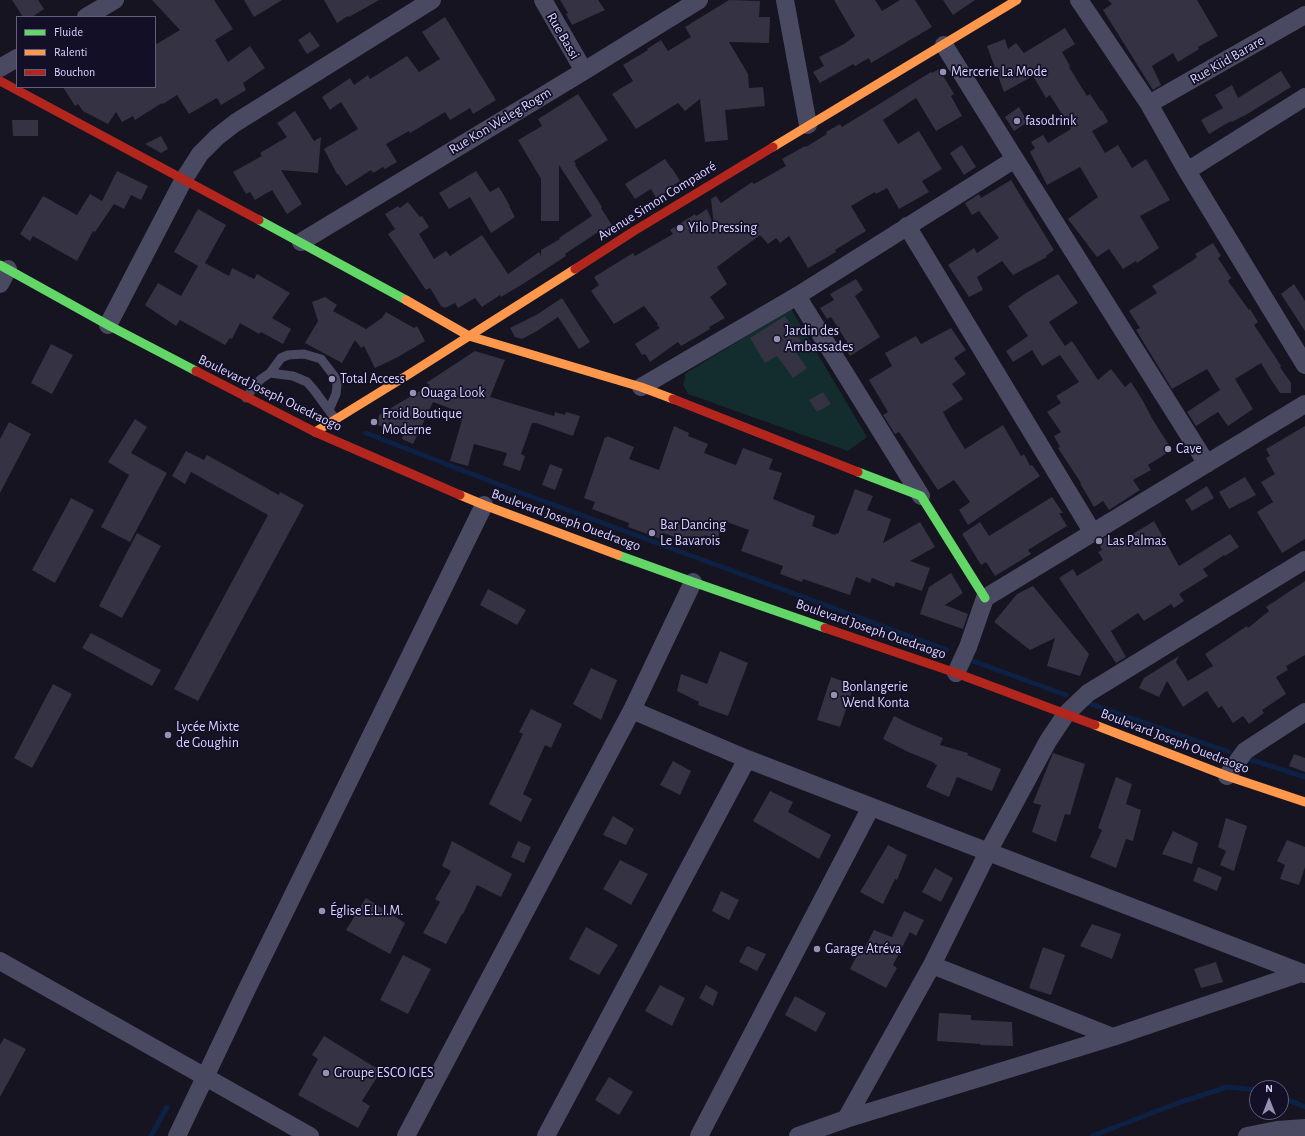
<!DOCTYPE html>
<html>
<head>
<meta charset="utf-8">
<style>
	body { margin:0 }
	#map { position:relative; width:1305px; height:1136px; overflow:hidden; background:#161421; font-family:"Alegreya Sans",sans-serif }
	canvas { display:block }
	.legend { position:absolute; left:16px; top:16px; width:140px; height:72px; box-sizing:border-box; background:#130f26; border:1px solid #625e7d; margin:0; padding:5px 7px; list-style:none; font-size:12px; color:#d9d4ff }
	.legend li { display:flex; align-items:center; gap:8px; height:20px }
	.legend b { width:20px; border:1px solid #625e7d }
	.north { position:absolute; left:1249px; top:1080px; width:40px; height:40px; box-sizing:border-box; background:#130f26; border:1px solid #625e7d; border-radius:50%; rotate:0deg; font-size:11px; font-weight:700; line-height:16px; text-align:center; color:#d9d4ff }
	.north::after { content:''; display:block; margin:auto; width:14px; height:18px; background:#9591b1; clip-path:polygon(50% 0,100% 100%,50% 72%,0 100%) }
</style>
</head>
<body>
<div id="map">
<canvas width="1305" height="1136"></canvas>
<ul class="legend">
<li><b style="height:5px;background:#63d668"></b>Fluide</li>
<li><b style="height:5px;background:#ff974d"></b>Ralenti</li>
<li><b style="height:5px;background:#b3261e"></b>Bouchon</li>
</ul>
<div class="north">N</div>
</div>
<script>
const g = document.querySelector('canvas').getContext('2d');
g.lineJoin = 'round';
function fill(path, color) { g.fillStyle = color; g.fill(path, 'evenodd'); }
const poly = rows => new Path2D(rows.map(r => 'M' + r).join(''));
function trace(path, color, width, dash) { g.strokeStyle = color; g.lineWidth = width; g.lineCap = dash ? 'butt' : 'round'; g.setLineDash(dash || []); g.stroke(path); }
function drawText(font, color, halo, rows, align = 'center') {
  g.font = font + ' "Alegreya Sans",sans-serif'; g.lineWidth = 3.5; g.setLineDash([]); g.textBaseline = 'middle'; g.strokeStyle = halo; g.fillStyle = color; for (const [text, x, y, turn = 0] of rows) {
    g.save(); g.translate(x, y); g.rotate((+turn || 0) * Math.PI / 180); g.textAlign = isNaN(turn) ? turn : align; if (halo) g.strokeText(text, 0, 0); g.fillText(text, 0, 0); g.restore();
  }
}
fill(poly([
	[791,309,867,437,848,451,688,394,683,385,686,373]
]), '#132c2d');
trace(poly([
	[366,433,508,488,947,650],
	[970,660,1066,695],
	[1085,702,1229,752],
	[1249,759,1305,777],
	[1281,1097,1305,1107],
	[151,1136,167,1107],
	[1092,1136,1178,1103,1227,1087,1257,1090]
]), '#0d2144', 5);
fill(poly([
	[12,0,38,0,44,9,32,17,23,17],
	[152,0,214,0,233,29,215,40,228,62,250,46,265,68,243,83,246,90,221,105,217,98,189,114,177,95,163,104,162,103,135,120,133,116,122,122,116,112,108,124,83,111,78,104,75,106,63,87,155,87,155,45,180,30],
	[244,0,282,0,254,17],
	[324,0,379,0,349,17,348,16,337,23],
	[560,0,598,0,605,10,572,25,566,14,568,13],
	[729,0,760,1,759,17,770,17,769,43,729,42,748,74,749,88,763,87,765,106,725,110,728,140,705,142,700,99,685,111,678,103,636,129,612,94,633,81,623,65,648,50,647,49,661,40,668,51,691,37,685,27],
	[834,0,875,0,882,11,900,0,915,0,932,27,871,63,869,58,855,66,853,64,820,83,813,72,824,66,819,57,844,44,855,36],
	[943,0,975,0,953,15],
	[1108,0,1197,0,1218,36,1198,47,1199,49,1178,62,1173,53,1152,66,1161,85,1153,90,1103,10,1112,4],
	[445,17,496,100,473,114,470,108,450,120,445,112,410,133,409,131,386,144,397,162,385,169,383,167,373,173,371,170,346,186,338,174,337,174,324,149,358,129,341,102,330,110,322,97,350,78,354,85,368,75,370,79,407,56,419,72,440,59,422,32],
	[1065,28,1075,44,1062,52,1070,66,1069,67,1087,96,1090,94,1101,111,1102,110,1108,122,1092,131,1105,153,1118,145,1132,168,1146,159,1170,200,1140,216,1159,248,1137,263,1136,261,1123,269,1109,249,1097,257,1068,219,1098,197,1080,167,1047,185,1030,152,1035,148,1031,142,1043,135,1048,143,1071,129,1050,95,1046,98,1033,76,1004,92,987,46,1005,39,1008,49,1016,43,1024,53],
	[310,32,320,46,307,54,298,40],
	[939,69,954,94,951,96,962,116,936,131,916,98,883,120,898,144,919,131,942,169,922,181,929,192,899,209,887,188,876,194,875,192,851,206,866,231,835,250,836,252,824,259,808,268,789,236,780,243,776,238,768,244,760,235,717,267,727,284,710,297,725,318,709,327,710,329,681,346,678,342,650,362,645,354,642,355,635,344,660,328,657,325,658,324,644,306,614,324,591,291,599,285,594,277,633,253,635,256,673,234,670,230,695,214,696,216,707,209,714,226,711,199,716,196,721,203,752,182,754,184,786,166,782,159,805,146,806,147,827,134,826,132,840,124,842,127,931,72,932,73],
	[1281,71,1291,87,1244,116,1243,116,1232,122,1231,121,1209,134,1201,120,1223,108,1215,95,1232,85,1238,98],
	[578,94,608,140,574,161,576,164,575,165,602,207,601,208,613,227,600,235,598,232,565,254,566,256,526,282,501,297,500,295,482,307,475,298,458,308,455,303,445,308,441,306,430,288,426,290,388,234,395,229,385,214,398,206,400,208,408,202,420,217,422,216,429,227,419,234,434,259,446,251,450,256,482,235,508,274,539,252,541,256,541,250,560,239,559,238,592,216,559,165,559,221,541,221,541,179,518,140,542,126,538,119],
	[1019,107,1028,122,1014,131,1005,117],
	[295,111,314,141,321,137,318,173,281,170,302,204,287,214,272,190,255,200,250,192,246,194,233,172,262,156,260,153,287,137,277,123],
	[12,120,38,120,38,136,13,136],
	[161,136,168,149,161,153,145,144],
	[962,145,976,167,964,175,950,153],
	[665,159,671,168,672,168,680,181,671,187,672,189,656,198,651,189,635,199,625,184],
	[117,171,148,186,141,200,131,195,124,209,114,204,95,232,93,231,77,261,33,236,30,241,20,234,43,196,77,215,90,194,102,201],
	[476,171,490,192,499,187,510,206,509,206,515,217,491,233,470,197,449,209,439,193],
	[1011,180,1054,250,1046,256,1047,257,1013,275,1002,261,977,277,983,290,969,297,948,265,974,248,977,253,999,238,979,211,972,215,965,203,979,194,981,198],
	[198,209,226,225,205,263,229,276,232,268,254,279,257,274,290,293,272,318,291,329,283,344,261,332,259,334,240,323,232,339,230,338,225,345,180,320,176,326,145,305,158,283,181,296,198,266,174,252],
	[1213,243,1221,256,1218,258,1231,278,1228,281,1249,310,1250,309,1258,322,1254,325,1274,355,1281,366,1280,367,1291,383,1291,393,1280,393,1270,378,1261,363,1235,379,1253,409,1228,426,1218,412,1196,426,1187,412,1220,390,1207,369,1172,389,1136,330,1140,328,1129,311,1157,293,1152,286,1192,261,1197,257,1195,254],
	[1058,274,1078,303,1049,322,1065,346,1072,341,1098,380,1111,369,1125,387,1131,382,1143,401,1153,420,1172,450,1148,465,1151,470,1133,480,1140,490,1109,510,1103,501,1094,507,1080,483,1081,483,1058,448,1060,447,1054,436,1061,432,1047,412,1061,403,1056,396,1079,382,1060,355,1042,366,1032,350,1013,362,1006,351,1028,336,1008,306,1026,293],
	[856,279,863,290,855,296,880,337,850,356,843,345,847,342,831,317,827,319,820,308,834,300,830,294],
	[1294,284,1305,301,1305,331,1281,294],
	[325,297,337,305,333,311,366,329,382,318,386,312,414,328,417,326,425,341,398,357,375,368,364,346,361,348,355,340,342,363,305,343,318,321,312,302],
	[562,298,590,342,579,349,558,317,537,331,522,339,515,337,510,328,536,315],
	[785,316,801,341,792,347,807,368,793,378,777,356,765,363,750,338],
	[951,328,966,350,954,358,966,374,952,384,963,399,943,412,950,425,965,449,1003,425,1021,456,1024,454,1030,466,1032,465,1040,476,968,525,959,510,970,502,954,480,938,490,899,432,895,434,883,415,888,412,869,380,892,366,885,353,916,336,921,344],
	[51,344,73,355,52,394,31,383],
	[475,351,505,360,490,397,554,416,555,412,565,415,566,412,580,416,573,436,536,423,532,423,521,454,525,456,520,471,503,465,507,453,474,444,468,466,450,461,462,420,458,419,460,412,433,402,413,444,402,439,403,435,378,425,379,415,430,385,426,383],
	[823,392,831,404,817,412,809,400],
	[135,419,147,427,131,453,167,473,130,542,101,527,129,475,108,462],
	[9,422,31,434,0,493,0,439],
	[674,426,689,433,688,436,708,444,704,453,736,465,743,448,773,459,769,469,782,473,773,499,815,516,812,526,835,535,836,533,838,534,855,489,873,496,867,510,891,519,883,543,920,522,935,547,910,561,930,568,922,591,896,582,894,587,872,578,870,583,856,577,850,595,803,579,802,582,780,574,783,566,741,551,749,530,724,521,717,539,705,535,701,546,663,533,661,539,628,527,629,523,592,509,595,502,584,498,605,437,607,438,607,436,634,447,629,459,659,470],
	[1305,426,1305,539,1282,553,1257,512,1273,502,1261,482,1275,474,1266,458,1270,456,1266,449],
	[186,451,204,460,207,455,279,495,280,492,304,505,198,701,174,689,268,515,191,472,185,484,172,476],
	[550,464,563,469,555,490,542,485],
	[1245,477,1256,495,1229,509,1219,492],
	[1207,486,1214,498,1192,511,1185,500],
	[1052,497,1063,513,1059,513,1067,526,1028,550,1031,554,995,576,986,562,981,565,962,534,980,522,989,536],
	[71,498,94,510,55,583,32,570],
	[1154,521,1179,566,1230,534,1239,547,1225,556,1224,555,1203,569,1208,576,1179,594,1184,601,1174,608,1171,604,1144,621,1138,613,1111,631,1126,657,1116,663,1059,578,1073,569,1077,576,1103,560,1098,552,1102,550,1098,542,1109,535,1115,545],
	[137,533,161,546,122,618,99,606],
	[951,573,963,593,945,605,968,614,963,629,920,614,929,587],
	[1305,581,1305,655,1286,666,1288,670,1276,677,1286,694,1262,710,1264,713,1249,724,1243,716,1233,723,1222,706,1218,708,1207,691,1183,707,1167,681,1159,697,1139,688,1144,678,1179,656,1176,662,1188,681,1213,666,1205,654,1247,626,1248,628,1269,611,1266,607],
	[1033,586,1089,654,1080,676,1047,666,1055,638,1030,650,994,622,1017,594],
	[488,589,526,610,517,625,480,605],
	[91,633,161,670,152,686,82,648],
	[720,651,748,663,728,716,698,705,699,702,677,691,681,674,707,684],
	[591,668,617,680,601,720,573,704],
	[831,677,854,685,840,727,817,720],
	[53,684,72,694,32,768,14,758],
	[531,709,562,724,551,748,545,745,523,794,532,799,521,822,489,804,523,734,519,732],
	[894,716,912,725,943,738,940,745,968,753,967,755,1001,769,992,791,957,777,949,797,926,787,937,765,934,764,935,763,906,751,883,739],
	[1053,753,1085,764,1070,815,1065,814,1056,842,1032,832,1041,805,1033,803],
	[1294,754,1305,758,1305,772,1289,766],
	[673,761,691,771,680,795,660,785],
	[1116,777,1132,784,1126,804,1141,810,1133,841,1126,839,1116,868,1090,857,1102,830,1098,828],
	[770,791,793,802,788,812,831,835,819,859,753,821],
	[613,816,634,829,626,845,603,835],
	[1226,818,1247,826,1234,871,1220,865,1226,851,1218,847],
	[1173,831,1198,843,1192,864,1162,854],
	[1287,840,1305,847,1305,867,1299,885,1280,879,1285,865,1277,861],
	[452,841,512,874,501,897,477,885,463,914,462,914,446,944,423,933,440,902,435,899,451,871,442,866],
	[518,841,531,847,524,863,511,857],
	[888,845,907,855,897,880,895,879,883,904,860,892],
	[620,860,648,874,631,905,603,889],
	[1198,867,1222,877,1217,891,1193,881],
	[935,868,953,878,941,902,922,892],
	[721,891,739,900,729,920,712,911],
	[366,898,405,923,390,954,346,930],
	[904,911,924,920,916,936,910,932,893,965,897,968,886,988,850,969,861,947,864,949,874,930,892,937],
	[1092,924,1121,934,1112,959,1080,946],
	[586,927,618,945,599,975,569,959],
	[747,946,766,954,757,971,739,962],
	[1043,947,1065,955,1051,995,1029,988],
	[403,955,431,969,408,1014,380,1000],
	[1216,962,1223,982,1201,988,1194,969],
	[660,985,685,998,672,1026,645,1011],
	[706,985,718,992,713,1006,699,998],
	[795,996,826,1013,816,1032,785,1015],
	[939,1013,971,1015,971,1020,1012,1022,1013,1046,980,1045,981,1044,937,1041],
	[324,1036,381,1071,362,1101,370,1106,358,1128,298,1095,318,1059,312,1055],
	[4,1038,26,1049,0,1097,0,1045],
	[609,1077,633,1092,619,1115,595,1100]
]), '#343243');
trace(poly([
	[270,373,281,358,288,355,304,354,321,359,335,377,337,385,336,394,329,410],
	[246,398,253,388,261,379,270,373,293,376,307,382,314,390,336,420]
]), '#4a4962', 9);
trace(poly([
	[543,0,584,71],
	[785,0,808,125],
	[1079,0,1149,104,1187,171,1305,365],
	[86,17,115,0],
	[944,45,1015,159,1207,464],
	[0,68,17,58],
	[1149,104,1305,15],
	[1187,171,1305,97],
	[907,226,1093,533],
	[301,242,584,71,699,0],
	[0,284,8,269],
	[797,296,921,496],
	[108,325,184,179,200,154,217,137,235,123,432,0],
	[641,387,797,296,1015,159],
	[956,673,968,647,985,598,1305,404],
	[632,710,747,759,1305,974],
	[1227,776,1245,751,1305,712],
	[0,961,310,1136],
	[932,965,1113,1037],
	[846,1119,932,965,988,852,1048,741,1066,714,1088,693,1305,560],
	[177,1136,246,991,484,505],
	[406,1136,632,710,693,582],
	[546,1136,747,759],
	[699,1136,871,807],
	[798,1136,846,1119,1113,1037,1301,973],
	[1247,1136,1277,1130,1305,1128]
]), '#4a4962', 18);
trace(poly([
	[259,220,406,300],
	[0,265,108,325,196,371],
	[858,472,921,496,985,598],
	[618,555,693,582,825,628]
]), '#63d668', 9);
trace(poly([
	[773,147,1017,0],
	[406,300,469,336,641,387,673,399],
	[315,432,406,376,575,269],
	[460,495,484,505,618,555],
	[1095,725,1227,776,1305,802]
]), '#ff974d', 9);
trace(poly([
	[0,81,259,220],
	[575,269,634,231,773,147],
	[196,371,315,432,460,495],
	[673,399,858,472],
	[825,628,956,673,1095,725]
]), '#b3261e', 9);
for (const [x, y, r, color] of [
	[943,72,4,"#9591b1"],
	[1017,121,4,"#9591b1"],
	[680,228,4,"#9591b1"],
	[777,339,4,"#9591b1"],
	[332,379,4,"#9591b1"],
	[413,393,4,"#9591b1"],
	[374,422,4,"#9591b1"],
	[1168,449,4,"#9591b1"],
	[652,533,4,"#9591b1"],
	[1099,541,4,"#9591b1"],
	[834,695,4,"#9591b1"],
	[168,735,4,"#9591b1"],
	[322,911,4,"#9591b1"],
	[817,949,4,"#9591b1"],
	[326,1073,4,"#9591b1"]
]) { const dot = new Path2D(); dot.arc(x, y, r, 0, 2 * Math.PI); g.fillStyle = color; g.fill(dot); trace(dot, '#130f26', 1.5); }
drawText('14px', '#d9d4ff', '#130f26', [
	["Rue Bassi",563,36,60],
	["Rue Kiid Barare",1227,60,-30],
	["Rue Kon Weleg Rogm",500,121,-31],
	["Avenue Simon Compaoré",657,201,-32],
	["Boulevard Joseph Ouedraogo",270,393,26],
	["Boulevard Joseph Ouedraogo",566,520,20],
	["Boulevard Joseph Ouedraogo",871,629,19],
	["Boulevard Joseph Ouedraogo",1175,741,21]
]);
drawText('14px', '#d9d4ff', '#130f26', [
	["Mercerie La Mode",951,72],
	["fasodrink",1025,121],
	["Yilo Pressing",688,228],
	["Jardin des",785,331],
	["Ambassades",785,347],
	["Total Access",340,379],
	["Ouaga Look",421,393],
	["Froid Boutique",382,414],
	["Moderne",382,430],
	["Cave",1176,449],
	["Bar Dancing",660,525],
	["Le Bavarois",660,541],
	["Las Palmas",1107,541],
	["Bonlangerie",842,687],
	["Wend Konta",842,703],
	["Lycée Mixte",176,727],
	["de Goughin",176,743],
	["Église E.L.I.M.",330,911],
	["Garage Atréva",825,949],
	["Groupe ESCO IGES",334,1073]
], 'left');
</script>
</body>
</html>
